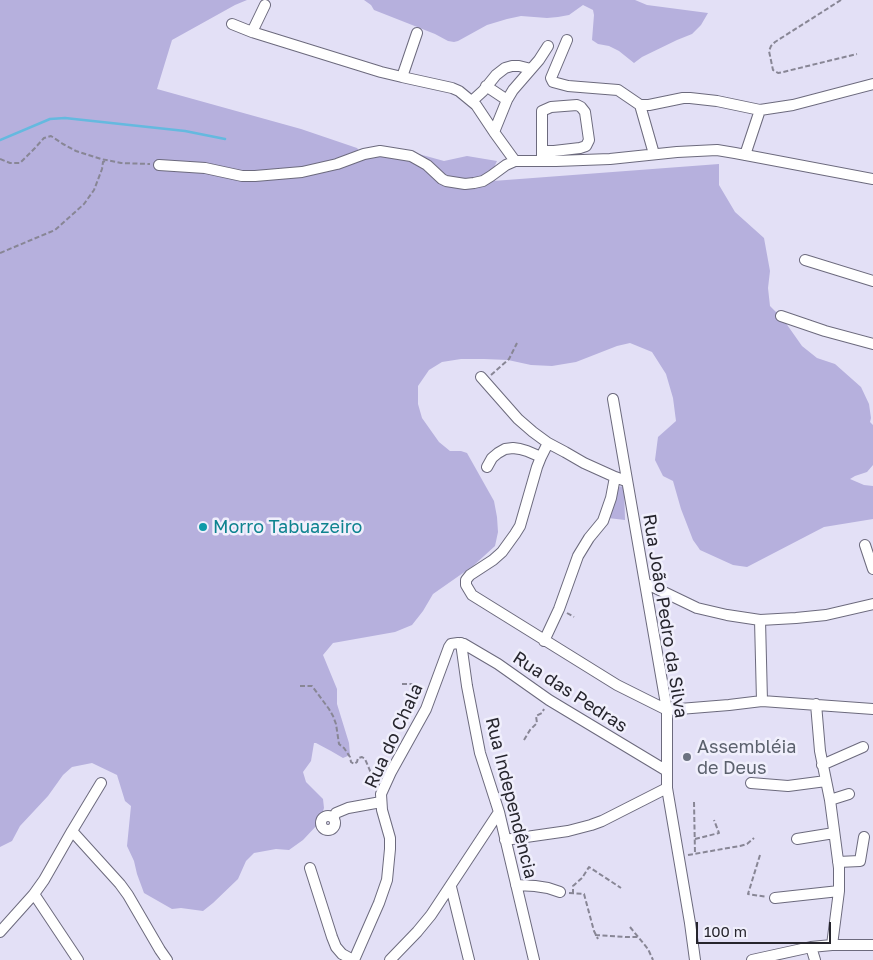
<!DOCTYPE html>
<html>
<head>
<meta charset="utf-8">
<style>
	body { margin:0 }
	#map { position:relative; width:873px; height:960px; overflow:hidden; background:#e3e0f6; font-family:"Golos Text",sans-serif }
	canvas { display:block }
	.scale { position:absolute; left:696px; top:922px; width:135px; height:22px; box-sizing:border-box; border:2px solid #26252d; border-top:0; padding-left:6px; font-size:15px; line-height:18px; white-space:nowrap; color:#26252d; -webkit-text-stroke:4px #f0effc; paint-order:stroke }
</style>
</head>
<body>
<div id="map">
<canvas width="873" height="960"></canvas>
<div class="scale">100 m</div>
</div>
<script>
const g = document.querySelector('canvas').getContext('2d');
g.lineJoin = 'round';
function fill(path, color) { g.fillStyle = color; g.fill(path, 'evenodd'); }
const poly = rows => new Path2D(rows.map(r => 'M' + r).join(''));
function trace(path, color, width, dash) { g.strokeStyle = color; g.lineWidth = width; g.lineCap = dash ? 'butt' : 'round'; g.setLineDash(dash || []); g.stroke(path); }
function drawText(font, color, halo, rows, align = 'center') {
  g.font = font + ' "Golos Text",sans-serif'; g.lineWidth = 5; g.setLineDash([]); g.textBaseline = 'middle'; g.strokeStyle = halo; g.fillStyle = color; for (const [text, x, y, turn = 0] of rows) {
    g.save(); g.translate(x, y); g.rotate((+turn || 0) * Math.PI / 180); g.textAlign = isNaN(turn) ? turn : align; if (halo) g.strokeText(text, 0, 0); g.fillText(text, 0, 0); g.restore();
  }
}
fill(poly([
	[0,0,247,0,235,5,172,40,157,89,301,129,354,147,357,148,361,153,415,153,444,161,467,156,497,161,492,172,493,181,719,164,719,185,735,212,764,238,770,271,768,288,770,306,783,319,802,346,817,358,835,364,861,387,869,404,871,418,870,422,873,425,873,465,867,472,855,476,850,479,864,485,873,486,873,519,824,527,747,567,733,565,700,550,698,547,693,540,681,509,673,481,663,476,655,460,658,437,676,421,673,398,666,374,652,352,630,343,617,346,576,362,552,366,531,365,508,360,484,359,461,359,442,362,429,370,418,386,418,404,422,418,439,442,450,451,461,451,467,453,494,501,497,517,498,532,495,546,473,566,433,594,423,611,412,625,395,632,333,643,323,655,337,689,337,704,349,743,350,755,343,758,331,751,316,743,314,743,311,761,303,772,306,782,323,799,324,808,319,823,303,840,289,850,276,849,254,853,246,861,238,879,213,903,203,911,181,908,172,909,144,893,137,874,134,861,127,846,131,806,125,801,117,775,92,763,72,767,63,775,48,796,20,826,12,841,0,847],
	[364,0,635,0,647,5,708,13,701,25,692,34,677,40,642,57,634,63,619,51,609,46,598,44,592,40,594,15,593,10,583,5,569,15,558,17,547,18,521,16,507,19,487,25,458,41,454,42,448,41,435,34,374,10,371,5],
	[624,486,625,520,608,518,616,487]
]), '#b6b0dd');
trace(poly([
	[0,140,50,119,65,118,185,131,225,139]
]), '#65b9df', 2.5);
const minor = poly([
	[232,24,252,32,265,5],
	[252,32,381,72,402,77],
	[417,33,402,77,452,88,459,91,476,105,494,132],
	[567,40,551,78,553,82,568,86,618,90,640,105,649,105,683,98,690,98,717,101,760,110,793,105,873,84],
	[486,86,507,100],
	[472,101,483,91,496,75,505,68,512,66,519,66,531,69],
	[640,105,654,154],
	[542,151,554,151,580,148,586,146,589,140,585,112,581,107,577,105,551,107,542,111,542,161],
	[745,155,760,110],
	[515,161,494,132,507,100,513,90,539,60,548,46],
	[159,165,205,168,242,176,255,176,302,172,337,164,364,154,380,151,411,156,427,165,442,179,446,181,465,184,474,183,483,181,491,176,506,165,515,161,556,161,610,159,677,152,717,150,735,153,873,179],
	[805,260,873,281],
	[781,316,825,331,873,344],
	[481,377,518,419,533,432,548,443,565,452,584,463,615,477],
	[613,399,667,710,667,788,690,923,695,960],
	[548,443,541,457,537,467,520,526,515,534,502,552,493,560,470,575,466,580,466,585,472,595,617,685,667,710,729,705,762,701,873,709],
	[487,467,492,458,498,453,505,449,513,448,520,449,527,451,541,457],
	[865,545,873,569],
	[645,583,697,608,727,615,760,620,796,618,826,615,873,604],
	[760,620,762,701],
	[544,641,559,609,578,556,589,538,603,521,611,498,615,477,626,481],
	[461,643,467,686,480,753,499,812,534,960],
	[816,704,820,751,830,800,839,868,839,891,832,945],
	[822,765,863,747],
	[751,783,788,786,826,781],
	[830,800,849,794],
	'321 823a7 7 0 1 1 14 0a7 7 0 1 1-14 0Z',
	[333,818,336,813,348,808,381,802],
	[72,831,120,884,128,895,160,950,167,960],
	[797,839,834,833],
	[505,840,568,831,591,825,602,821,667,788],
	[838,862,860,861,864,837],
	[310,868,332,937,336,947,342,954,353,960],
	[516,885,535,886,548,888,560,892],
	[451,887,469,960],
	[34,894,78,960],
	[775,898,839,891],
	[0,932,34,894,44,880,72,831,101,783],
	[811,947,815,960],
	[354,960,379,903,387,880,390,849,390,838,382,810,381,794,391,772,426,709,449,647,451,644,458,643,464,644,498,664,549,700,667,771],
	[390,960,417,932,431,915,499,812],
	[752,960,811,947,832,945,873,945]
]);
trace(minor, '#6c6a7d', 12);
trace(poly([
	[841,0,775,42,771,46,769,51,773,70,778,73,783,72,857,54],
	[0,159,10,163,20,163,35,148,44,138,51,136,63,144,76,151,101,159,121,163,150,164],
	[0,253,55,230,84,204,94,190,102,169,103,162,107,160],
	[491,375,509,359,517,343],
	[567,613,574,617],
	[402,684,411,684,423,689],
	[300,686,312,686,329,709,333,716,336,724,339,744,344,748,350,757,351,762,354,764,357,762,358,758,362,757,365,759,371,773,377,780],
	[524,740,530,730,537,723,536,716,542,713,544,709],
	[694,802,695,854],
	[695,839,719,833,714,820],
	[688,855,740,846,747,844,754,838],
	[760,855,748,894,767,897],
	[569,893,584,894,594,931,598,939],
	[573,894,573,886,582,878,589,867,621,888],
	[630,927,648,949,653,960],
	[595,935,626,937,638,937]
]), '#888695', 2, [5, 2.5]);
trace(minor, '#fff', 10);
for (const [x, y, r, color] of [
	[203,527,5,"#0f9aa8"],
	[687,757,5,"#6b7280"]
]) { const dot = new Path2D(); dot.arc(x, y, r, 0, 2 * Math.PI); g.fillStyle = color; g.fill(dot); trace(dot, '#f0effc', 2); }
drawText('18px', '#0d838f', '#f0effc', [
	["Morro Tabuazeiro",213,527]
], 'left');
drawText('18px', '#26252d', '#f0effc', [
	["Rua João Pedro da Silva",665,616,81],
	["Rua das Pedras",570,692,33],
	["Rua do Chala",394,736,-65],
	["Rua Independência",511,798,76]
]);
drawText('18px', '#5b616d', '#f0effc', [
	["Assembléia",697,747],
	["de Deus",697,768]
], 'left');
</script>
</body>
</html>
